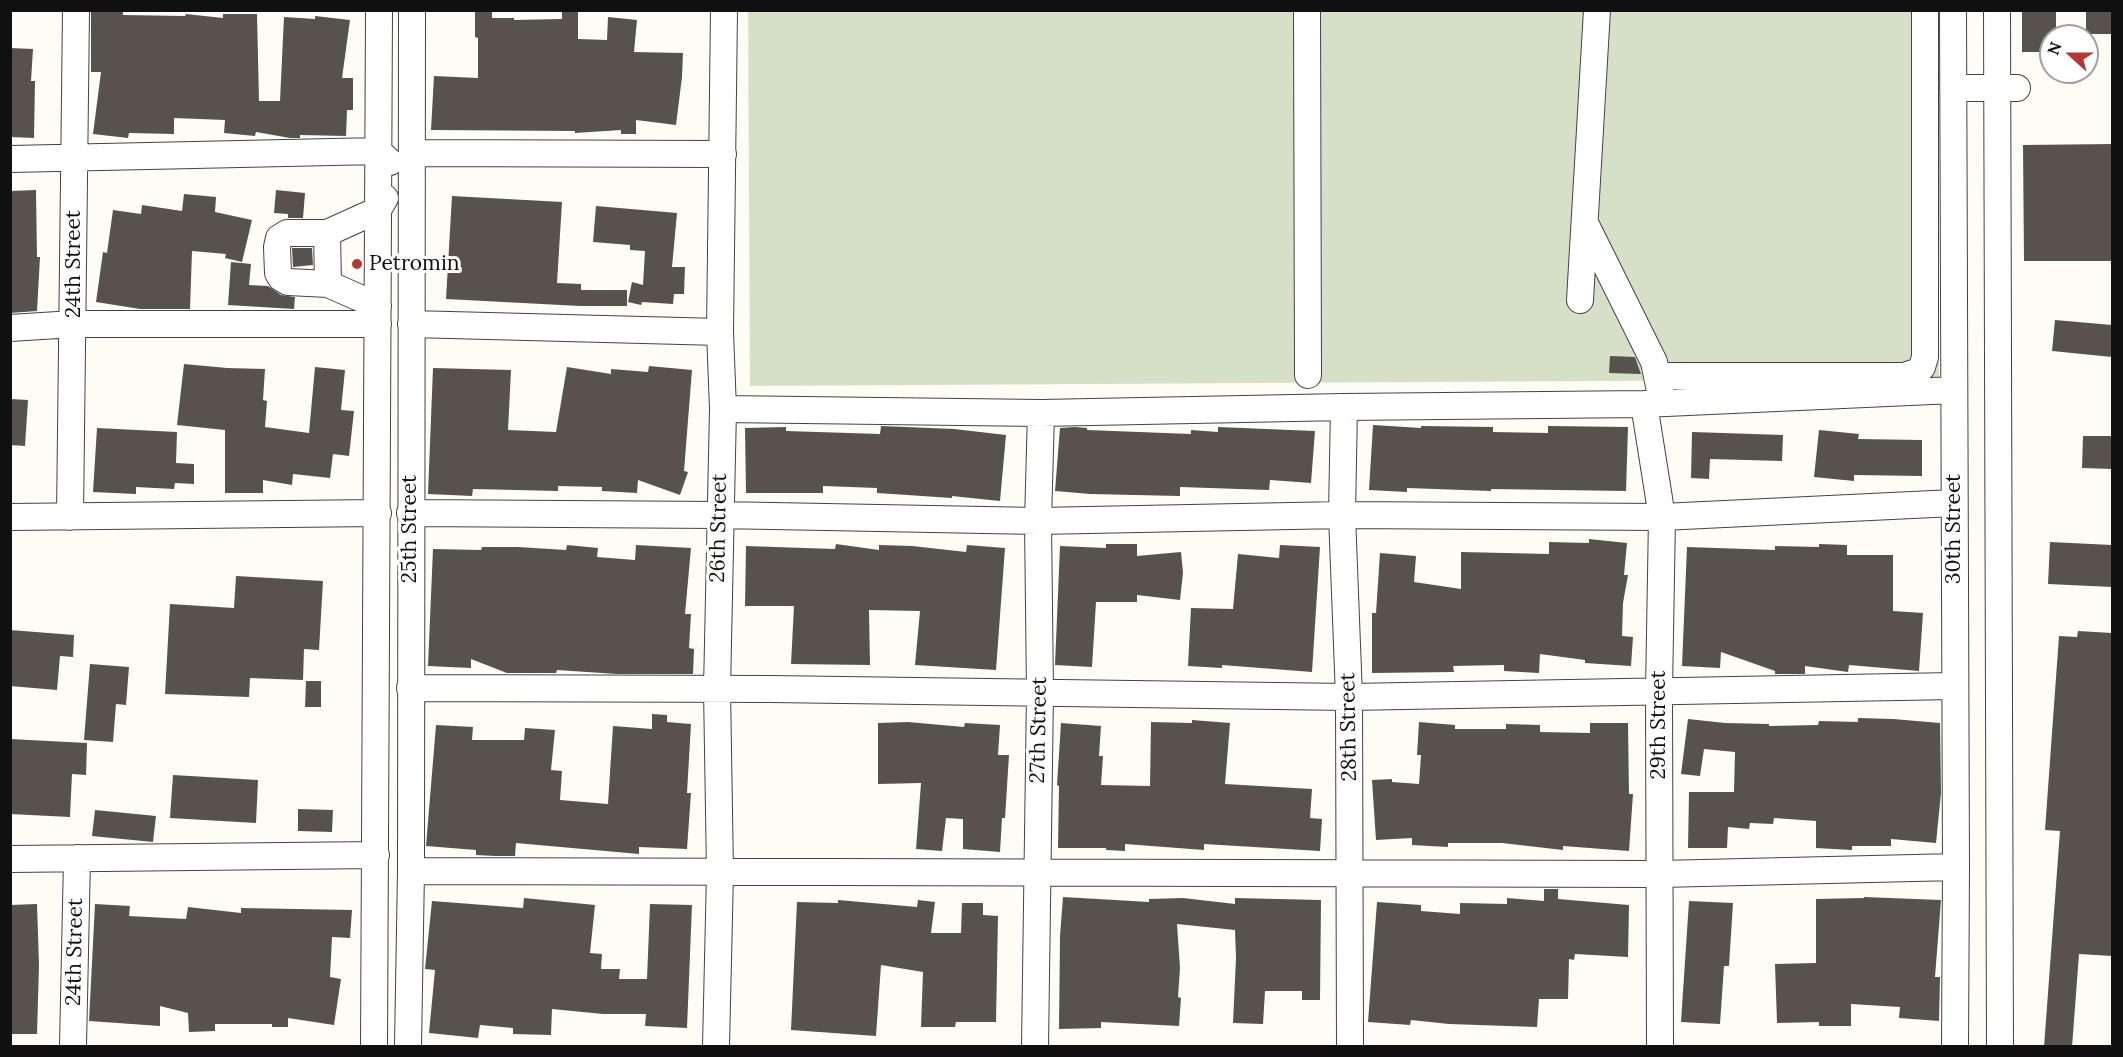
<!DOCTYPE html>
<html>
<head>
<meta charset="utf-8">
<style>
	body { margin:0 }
	#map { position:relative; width:2123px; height:1057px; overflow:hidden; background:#fefdf5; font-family:Lora,serif }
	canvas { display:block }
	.frame { position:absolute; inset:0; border:12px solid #101010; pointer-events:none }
	.north { position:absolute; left:2039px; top:24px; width:60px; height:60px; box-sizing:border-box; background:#fff; border:2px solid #9f9f9f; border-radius:50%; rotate:291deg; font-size:16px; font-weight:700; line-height:24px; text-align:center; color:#101010 }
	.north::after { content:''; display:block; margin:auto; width:21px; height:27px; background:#b43635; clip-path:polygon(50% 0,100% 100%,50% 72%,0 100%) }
</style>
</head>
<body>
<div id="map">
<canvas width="2123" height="1057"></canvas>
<div class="frame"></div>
<div class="north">N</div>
</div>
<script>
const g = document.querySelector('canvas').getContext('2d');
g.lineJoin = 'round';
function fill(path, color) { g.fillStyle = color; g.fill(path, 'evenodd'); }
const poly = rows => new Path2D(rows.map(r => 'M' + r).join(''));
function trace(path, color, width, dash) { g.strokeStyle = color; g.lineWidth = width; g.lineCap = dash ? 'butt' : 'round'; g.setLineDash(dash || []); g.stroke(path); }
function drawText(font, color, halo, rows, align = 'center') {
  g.font = font + ' Lora,serif'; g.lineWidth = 6; g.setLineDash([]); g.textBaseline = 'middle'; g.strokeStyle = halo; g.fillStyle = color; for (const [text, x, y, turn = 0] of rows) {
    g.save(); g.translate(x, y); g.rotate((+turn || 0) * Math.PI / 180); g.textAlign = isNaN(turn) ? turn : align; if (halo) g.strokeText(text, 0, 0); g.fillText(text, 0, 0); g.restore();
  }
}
fill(poly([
	[748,11,1938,11,1939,379,750,386]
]), '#d6e0c6');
fill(poly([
	[91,10,123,10,123,15,185,16,186,14,223,18,223,14,257,14,259,101,280,101,284,17,315,19,315,16,350,20,342,78,353,78,353,110,347,110,346,136,300,135,300,138,290,138,256,132,255,136,224,133,225,120,174,118,174,134,129,133,128,138,93,134,101,72,91,72],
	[562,10,578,10,578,39,607,40,608,17,637,20,634,52,683,53,682,77,676,125,636,120,636,134,621,134,621,130,575,133,575,131,431,130,434,76,478,78,478,38,475,37,475,11,492,11,492,18,514,18,514,20,562,19],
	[2022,10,2056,10,2056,36,2051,36,2051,52,2022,52],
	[2086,10,2112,10,2112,34,2086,34],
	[10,48,33,49,31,81,35,81,34,138,10,137],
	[2112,144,2112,261,2024,261,2023,145],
	[36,190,37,257,40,257,37,311,10,313,10,191],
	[276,190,305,193,303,218,288,218,288,214,274,213],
	[184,194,216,197,215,212,252,220,242,262,225,258,226,254,192,251,190,309,140,309,96,302,103,252,107,253,113,210,141,214,142,205,182,211],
	[452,196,562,202,557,283,581,284,581,290,627,290,627,306,580,306,446,299],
	[596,206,677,213,672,267,685,267,684,294,674,294,673,304,642,302,641,305,628,302,632,282,643,285,645,251,630,250,630,245,593,242],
	[292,248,312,248,313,265,293,267],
	[231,262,251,264,249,285,268,286,281,295,295,297,294,309,228,305],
	[2055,320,2112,325,2112,357,2052,351],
	[1610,356,1635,357,1641,374,1609,373],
	[184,364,227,368,265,369,263,400,267,401,265,427,309,433,315,367,345,370,341,410,354,411,349,456,333,454,330,478,293,474,292,485,263,480,263,493,225,493,225,430,177,425],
	[649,366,692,370,684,471,688,472,680,495,638,480,637,493,602,491,602,487,558,486,558,491,473,489,472,496,428,494,433,368,511,370,508,430,556,432,567,367,611,374,611,369,648,372],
	[10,399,28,400,25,446,10,445],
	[1373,425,1421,428,1421,426,1493,427,1493,432,1548,433,1548,426,1628,427,1626,491,1491,489,1491,491,1407,488,1407,492,1369,490],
	[881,426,954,429,1006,435,1000,501,952,496,952,498,877,493,877,488,823,486,823,493,746,493,745,428,786,427,786,431,880,434],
	[1075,427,1087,428,1087,430,1191,434,1191,430,1218,432,1218,427,1315,431,1311,483,1270,480,1269,490,1180,487,1180,496,1090,494,1055,491,1060,428],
	[97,428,177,432,176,463,194,464,194,484,175,483,174,489,136,487,136,494,93,492],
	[1819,430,1859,434,1858,439,1922,440,1922,476,1854,475,1854,481,1814,477],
	[1692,432,1783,435,1782,461,1710,459,1709,479,1691,478],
	[2083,436,2112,436,2112,469,2082,468],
	[1589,539,1627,543,1624,575,1628,575,1623,603,1622,636,1633,637,1631,666,1585,663,1585,660,1540,654,1539,673,1504,671,1504,665,1453,666,1454,672,1372,673,1372,613,1376,613,1380,553,1416,556,1414,582,1461,589,1461,552,1549,554,1549,542,1589,543],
	[2050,542,2112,545,2112,587,2048,584],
	[836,544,879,550,879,545,912,546,966,552,967,545,1005,548,996,670,915,665,920,611,869,610,870,665,791,664,794,606,745,606,746,546,835,549],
	[1106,544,1137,544,1137,556,1181,552,1183,573,1180,600,1137,595,1137,602,1096,602,1092,667,1055,665,1060,546,1106,548],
	[1819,544,1847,545,1847,555,1893,555,1893,611,1923,613,1919,671,1849,665,1848,672,1805,666,1805,674,1775,674,1775,671,1721,652,1720,668,1682,666,1687,547,1775,550,1775,546,1819,547],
	[567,545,598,548,597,557,635,560,636,545,691,548,685,614,691,614,689,648,694,649,693,674,617,674,557,670,556,673,507,673,471,659,471,668,428,666,433,549,481,550,482,547,518,547,566,550],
	[1280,545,1320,547,1312,672,1222,665,1222,668,1188,666,1191,608,1233,609,1238,554,1279,558],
	[236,576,323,581,319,650,304,649,303,680,250,678,249,697,165,694,170,604,234,608],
	[10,630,74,635,73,657,60,656,57,690,10,686],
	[2078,631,2112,633,2112,956,2079,954,2072,1047,2044,1047,2060,831,2045,830,2059,636,2077,637],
	[90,664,129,667,126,705,116,704,113,742,84,740],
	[306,681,321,681,321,707,305,707],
	[652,714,667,715,667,722,691,724,687,793,691,793,687,849,639,847,639,854,516,843,515,856,495,856,476,855,476,850,426,846,436,725,473,727,472,740,524,740,525,728,555,730,551,770,562,771,560,800,608,804,613,726,652,729],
	[1858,718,1893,719,1940,723,1941,793,1936,843,1891,839,1891,846,1852,846,1852,850,1816,848,1816,821,1774,818,1773,824,1750,823,1749,829,1728,827,1727,848,1688,848,1689,792,1734,792,1735,752,1704,749,1700,776,1681,774,1688,719,1725,723,1769,724,1769,726,1818,725,1819,721,1858,722],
	[1192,720,1230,723,1225,784,1312,789,1310,818,1322,819,1320,851,1204,844,1204,850,1125,844,1125,851,1106,850,1106,848,1058,848,1059,786,1057,785,1061,723,1101,726,1099,756,1103,756,1101,785,1150,786,1151,722,1192,723],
	[908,722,964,727,965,723,1000,725,998,755,1009,755,1005,818,1002,818,1000,852,963,849,963,819,946,818,942,851,916,849,921,783,878,784,878,723],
	[1419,722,1455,725,1455,729,1506,729,1506,724,1540,725,1540,732,1590,733,1590,723,1628,723,1629,794,1633,794,1629,851,1563,846,1563,850,1502,843,1448,843,1448,847,1412,845,1412,838,1376,840,1372,780,1392,779,1392,782,1419,784,1421,755,1417,755],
	[10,739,87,743,86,775,72,774,70,817,10,814],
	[173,775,258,780,256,823,170,818],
	[298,809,333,810,332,832,298,831],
	[95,810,156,816,153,842,92,836],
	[1544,889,1558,889,1558,899,1629,905,1628,957,1575,954,1574,960,1569,959,1568,999,1539,999,1537,1027,1449,1024,1411,1020,1410,1025,1368,1022,1377,902,1421,905,1421,911,1460,914,1460,903,1507,904,1507,898,1544,901],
	[1063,897,1149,902,1149,899,1183,898,1235,904,1235,898,1321,900,1320,1000,1302,1000,1302,991,1265,991,1263,1024,1233,1023,1236,958,1235,930,1177,924,1180,968,1178,997,1181,998,1179,1026,1101,1022,1101,1028,1059,1029,1060,936],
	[1864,897,1941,900,1935,977,1940,977,1939,1021,1899,1018,1900,1007,1851,1004,1851,1026,1819,1026,1819,1022,1777,1023,1775,964,1816,963,1816,899,1864,898],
	[524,898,595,905,590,953,602,954,601,969,620,969,619,979,647,979,650,904,692,905,687,1028,645,1026,646,1014,603,1014,552,1009,551,1035,513,1034,513,1028,480,1025,478,1038,429,1033,435,970,425,969,432,901,523,908],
	[838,900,917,907,918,900,935,902,931,933,961,933,962,903,983,903,983,915,998,916,996,1022,956,1022,955,1027,921,1027,923,972,881,965,876,1036,791,1030,797,902,838,903],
	[1689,901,1733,903,1729,966,1724,966,1720,1024,1681,1022],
	[37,904,39,965,37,1034,10,1034,10,905],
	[95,904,130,906,129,916,186,919,188,907,241,913,241,908,352,910,350,938,332,937,330,977,341,979,334,1025,288,1018,288,1027,272,1027,272,1024,215,1024,215,1031,189,1032,188,1013,160,1006,160,1026,89,1021]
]), '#58524e');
const minor = poly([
	[1307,10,1308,375],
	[1953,10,1956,867,1955,1046],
	[1997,10,2000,1046],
	[1953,88,2017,88],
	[412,153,723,154],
	[10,159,378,151,390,162],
	[1586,225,1654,362,1660,391],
	[327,233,328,284],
	[1580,300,1597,10],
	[378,306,328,284,288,282,281,278,278,273,277,247,279,238,287,233,327,233,378,210,385,198],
	[411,324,720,332],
	[10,328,74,324,378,324],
	[1657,376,1904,376,1917,372,1922,367,1925,357,1925,10],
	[1644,404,1662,517,1659,692,1660,1046],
	[1344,407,1342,515,1349,697,1350,1046],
	[723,409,1041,413,1344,407,1644,404,1954,390],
	[410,513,719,515,1038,521,1342,515,1662,517,1954,503],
	[10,517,378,513],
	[70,517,76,10],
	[410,688,771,689,1349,697,1954,686],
	[10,859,376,855],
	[411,871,1660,874,1956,867],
	[73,1046,77,858],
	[374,1046,379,10],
	[408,1046,411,871,412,10],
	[716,1046,720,873,717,689,723,409,720,332,724,10],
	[1035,1046,1040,693,1038,521,1041,413]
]);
trace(minor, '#434343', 28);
trace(minor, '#fff', 26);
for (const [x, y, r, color] of [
	[357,264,6,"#b43635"]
]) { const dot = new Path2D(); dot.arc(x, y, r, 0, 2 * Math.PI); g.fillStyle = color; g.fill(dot); trace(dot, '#fff', 2); }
drawText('21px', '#101010', '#fff', [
	["24th Street",74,264,-90],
	["26th Street",719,528,-89],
	["25th Street",410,529,-90],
	["30th Street",1954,529,-90],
	["29th Street",1659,725,-90],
	["28th Street",1349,727,-91],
	["27th Street",1039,730,-89],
	["24th Street",75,952,-89]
]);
drawText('21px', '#101010', '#fff', [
	["Petromin",369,264]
], 'left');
</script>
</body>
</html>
